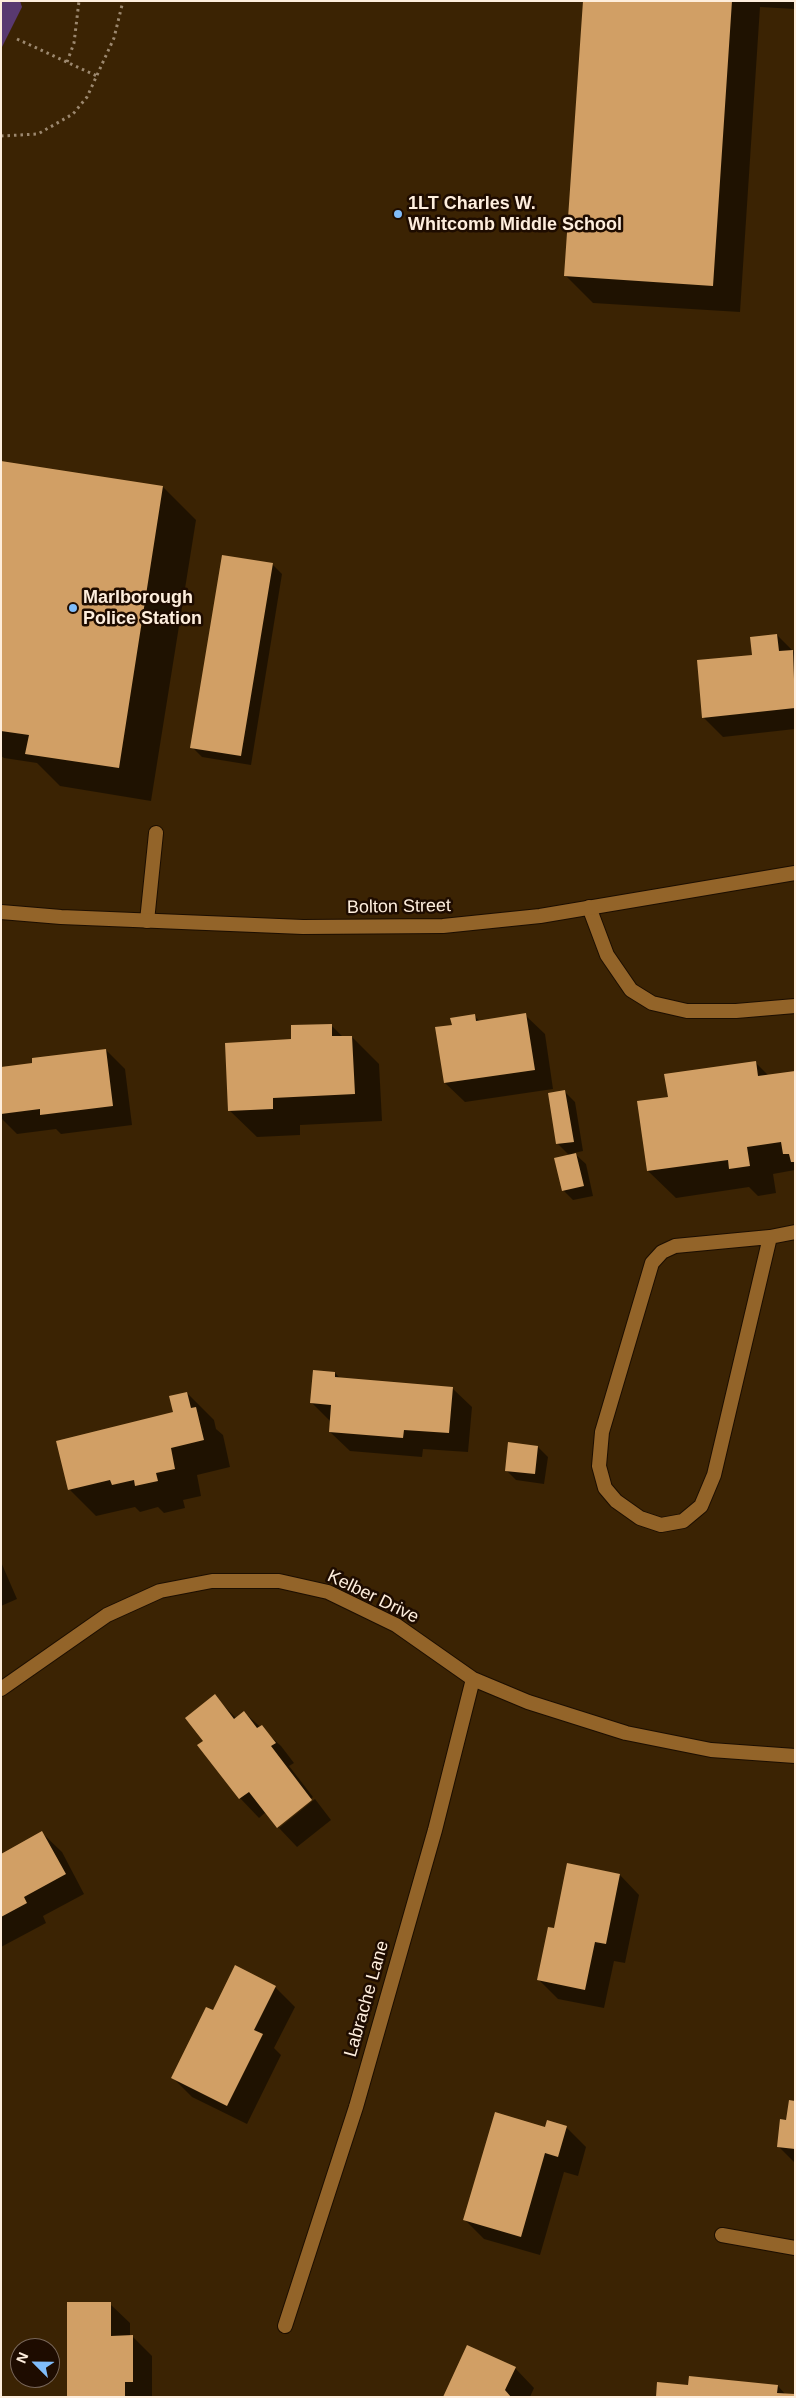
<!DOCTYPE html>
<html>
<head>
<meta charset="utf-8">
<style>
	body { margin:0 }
	#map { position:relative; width:796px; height:2398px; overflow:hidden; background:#3b2303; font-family:Helvetica,sans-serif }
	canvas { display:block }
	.frame { position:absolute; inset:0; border:2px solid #feeedd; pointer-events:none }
	.north { position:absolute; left:10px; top:2338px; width:50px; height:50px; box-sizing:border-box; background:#1e0c00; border:1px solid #786658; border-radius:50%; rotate:293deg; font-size:14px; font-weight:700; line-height:20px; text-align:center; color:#feeedd }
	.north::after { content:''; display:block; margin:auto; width:18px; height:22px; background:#80bdfa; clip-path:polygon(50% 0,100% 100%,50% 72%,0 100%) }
</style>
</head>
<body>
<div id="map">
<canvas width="796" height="2398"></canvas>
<div class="frame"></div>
<div class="north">N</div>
</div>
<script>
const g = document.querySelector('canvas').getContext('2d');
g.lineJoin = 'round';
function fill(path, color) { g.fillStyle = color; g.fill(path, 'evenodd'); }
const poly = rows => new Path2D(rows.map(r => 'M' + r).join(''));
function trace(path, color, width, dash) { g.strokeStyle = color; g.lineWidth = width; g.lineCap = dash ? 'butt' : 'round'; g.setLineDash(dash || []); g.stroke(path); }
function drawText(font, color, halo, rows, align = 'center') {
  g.font = font + ' Helvetica,sans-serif'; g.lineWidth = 5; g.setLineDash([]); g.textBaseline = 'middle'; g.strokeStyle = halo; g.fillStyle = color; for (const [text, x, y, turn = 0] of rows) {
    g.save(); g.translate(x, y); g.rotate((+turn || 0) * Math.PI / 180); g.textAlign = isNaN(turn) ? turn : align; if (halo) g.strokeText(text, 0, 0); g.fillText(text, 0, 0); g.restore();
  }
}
fill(poly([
	[1,1,20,1,22,7,1,49]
]), '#593970');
fill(poly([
	[584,1,795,1,795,9,760,7,740,312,593,303,565,275],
	[1,462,163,487,196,520,151,801,60,786,37,763,4,758,1,756],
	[272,564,282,574,251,765,202,757,192,747],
	[777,635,795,653,795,729,723,737,703,717,753,656],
	[525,1015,545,1034,553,1089,465,1102,445,1083,453,1026,474,1016,480,1021],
	[331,1025,343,1037,352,1037,379,1064,382,1121,300,1125,300,1135,257,1137,229,1110,293,1040],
	[106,1050,125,1069,132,1125,61,1134,56,1129,17,1134,1,1118,1,1069],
	[755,1062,769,1076,795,1072,795,1170,773,1174,776,1193,758,1196,749,1187,676,1198,648,1171,669,1098],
	[565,1092,575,1102,583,1151,574,1153,586,1164,593,1196,573,1200,563,1190,569,1155,558,1144],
	[335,1373,341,1379,452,1388,472,1407,468,1452,423,1449,422,1457,350,1451,330,1432,331,1422,312,1403],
	[187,1393,214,1420,216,1429,223,1435,230,1467,197,1475,201,1496,183,1500,185,1508,164,1513,158,1507,140,1512,135,1507,96,1516,69,1489,174,1413],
	[538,1447,548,1457,544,1484,516,1480,506,1470],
	[1,1562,17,1599,1,1606],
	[214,1696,236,1718,244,1712,281,1746,294,1763,289,1766,313,1797,279,1825,279,1828,266,1812,259,1818,240,1798,204,1742],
	[315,1799,331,1820,297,1847,279,1828],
	[42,1833,62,1852,84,1894,43,1916,46,1923,1,1947,1,1855],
	[568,1865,620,1875,639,1895,625,1963,614,1961,604,2008,558,1999,539,1980,555,1929],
	[275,1987,295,2007,274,2048,281,2055,247,2124,192,2097,173,2078,214,2012],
	[795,2102,795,2163,778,2146],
	[566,2127,586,2147,578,2176,564,2172,540,2255,484,2239,465,2220,546,2129],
	[110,2304,130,2323,130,2336,132,2336,152,2356,152,2397,68,2397],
	[515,2368,534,2388,530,2397,444,2397],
	[778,2386,786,2395,689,2387]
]), '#0007');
fill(poly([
	[583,1,732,1,713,286,564,276],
	[1,461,163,486,119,768,25,754,29,735,1,731],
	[222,555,273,563,241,756,190,748],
	[777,634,779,651,793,650,795,708,702,718,697,660,752,655,750,637],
	[526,1013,535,1070,444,1083,435,1027,452,1025,450,1018,475,1014,476,1021],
	[332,1024,332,1036,352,1036,355,1094,273,1098,273,1109,228,1111,225,1043,291,1039,291,1025],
	[106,1049,113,1106,40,1115,40,1109,1,1114,1,1067,32,1063,32,1058],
	[756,1061,758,1076,795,1071,795,1162,791,1162,789,1154,783,1154,781,1142,747,1147,750,1166,729,1169,728,1160,647,1171,637,1101,668,1097,664,1074],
	[565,1090,574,1142,556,1144,548,1093],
	[576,1153,584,1186,562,1191,554,1158],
	[313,1370,335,1372,335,1377,453,1387,449,1433,404,1430,403,1438,329,1432,331,1405,310,1403],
	[187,1392,191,1408,196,1407,204,1440,171,1448,175,1469,156,1473,158,1481,135,1486,134,1480,112,1485,110,1480,68,1490,56,1441,173,1412,169,1396],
	[508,1442,538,1446,535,1474,505,1471],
	[215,1694,234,1719,244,1711,257,1728,262,1725,276,1743,271,1746,312,1800,277,1828,249,1792,239,1799,197,1745,203,1741,185,1718],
	[42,1831,66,1874,24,1897,27,1903,1,1917,1,1854],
	[567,1863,620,1874,606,1944,595,1942,585,1990,537,1980,548,1927,554,1928],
	[235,1965,276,1986,254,2030,263,2034,227,2106,171,2078,206,2007,213,2010],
	[789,2100,795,2101,795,2149,777,2147,780,2119,786,2120],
	[495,2112,545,2127,547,2120,567,2126,558,2157,545,2153,521,2237,463,2220],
	[67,2302,111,2302,111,2336,133,2335,133,2382,125,2382,125,2397,67,2397],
	[467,2345,516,2367,505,2390,511,2397,443,2397],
	[689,2376,778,2385,777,2393,795,2394,795,2397,656,2397,657,2382,688,2385]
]), '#d19f65');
const service = poly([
	[589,907,607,955,631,990,652,1003,687,1011,736,1011,795,1006],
	[147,921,156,833],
	[770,1237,714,1475,701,1506,683,1521,661,1525,640,1518,616,1501,605,1488,599,1466,602,1432,652,1263,662,1252,675,1246,770,1237,795,1232]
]);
const minor = poly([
	[1,1689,107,1615,160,1591,212,1581,279,1581,328,1592,396,1625,473,1679,528,1702,626,1733,711,1750,795,1756],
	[722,2235,795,2248],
	[285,2326,356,2107,435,1830,473,1679]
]);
const secondary = poly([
	[1,912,61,917,303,927,443,926,540,916,795,873]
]);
trace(service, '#1c0e00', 16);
trace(minor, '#1c0e00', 16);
trace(secondary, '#1c0e00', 16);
trace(poly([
	[17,39,97,76],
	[67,62,74,43,79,1],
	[1,136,38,134,73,114,87,97,114,38,123,1]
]), '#9c886f', 3, [2.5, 4]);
trace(service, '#936429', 14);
trace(minor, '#936429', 14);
trace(secondary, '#936429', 14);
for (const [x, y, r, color] of [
	[398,214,5,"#80bdfa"],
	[73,608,5,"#80bdfa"]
]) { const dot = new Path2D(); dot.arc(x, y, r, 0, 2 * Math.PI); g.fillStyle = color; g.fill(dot); trace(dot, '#1e0c00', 2); }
drawText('bold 18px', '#feeedd', '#1e0c00', [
	["1LT Charles W.",408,204],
	["Whitcomb Middle School",408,225],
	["Marlborough",83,598],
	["Police Station",83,619]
], 'left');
drawText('18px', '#feeedd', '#1e0c00', [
	["Bolton Street",399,907,-1],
	["Kelber Drive",373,1597,26],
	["Labrache Lane",367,1999,-74]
]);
</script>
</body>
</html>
